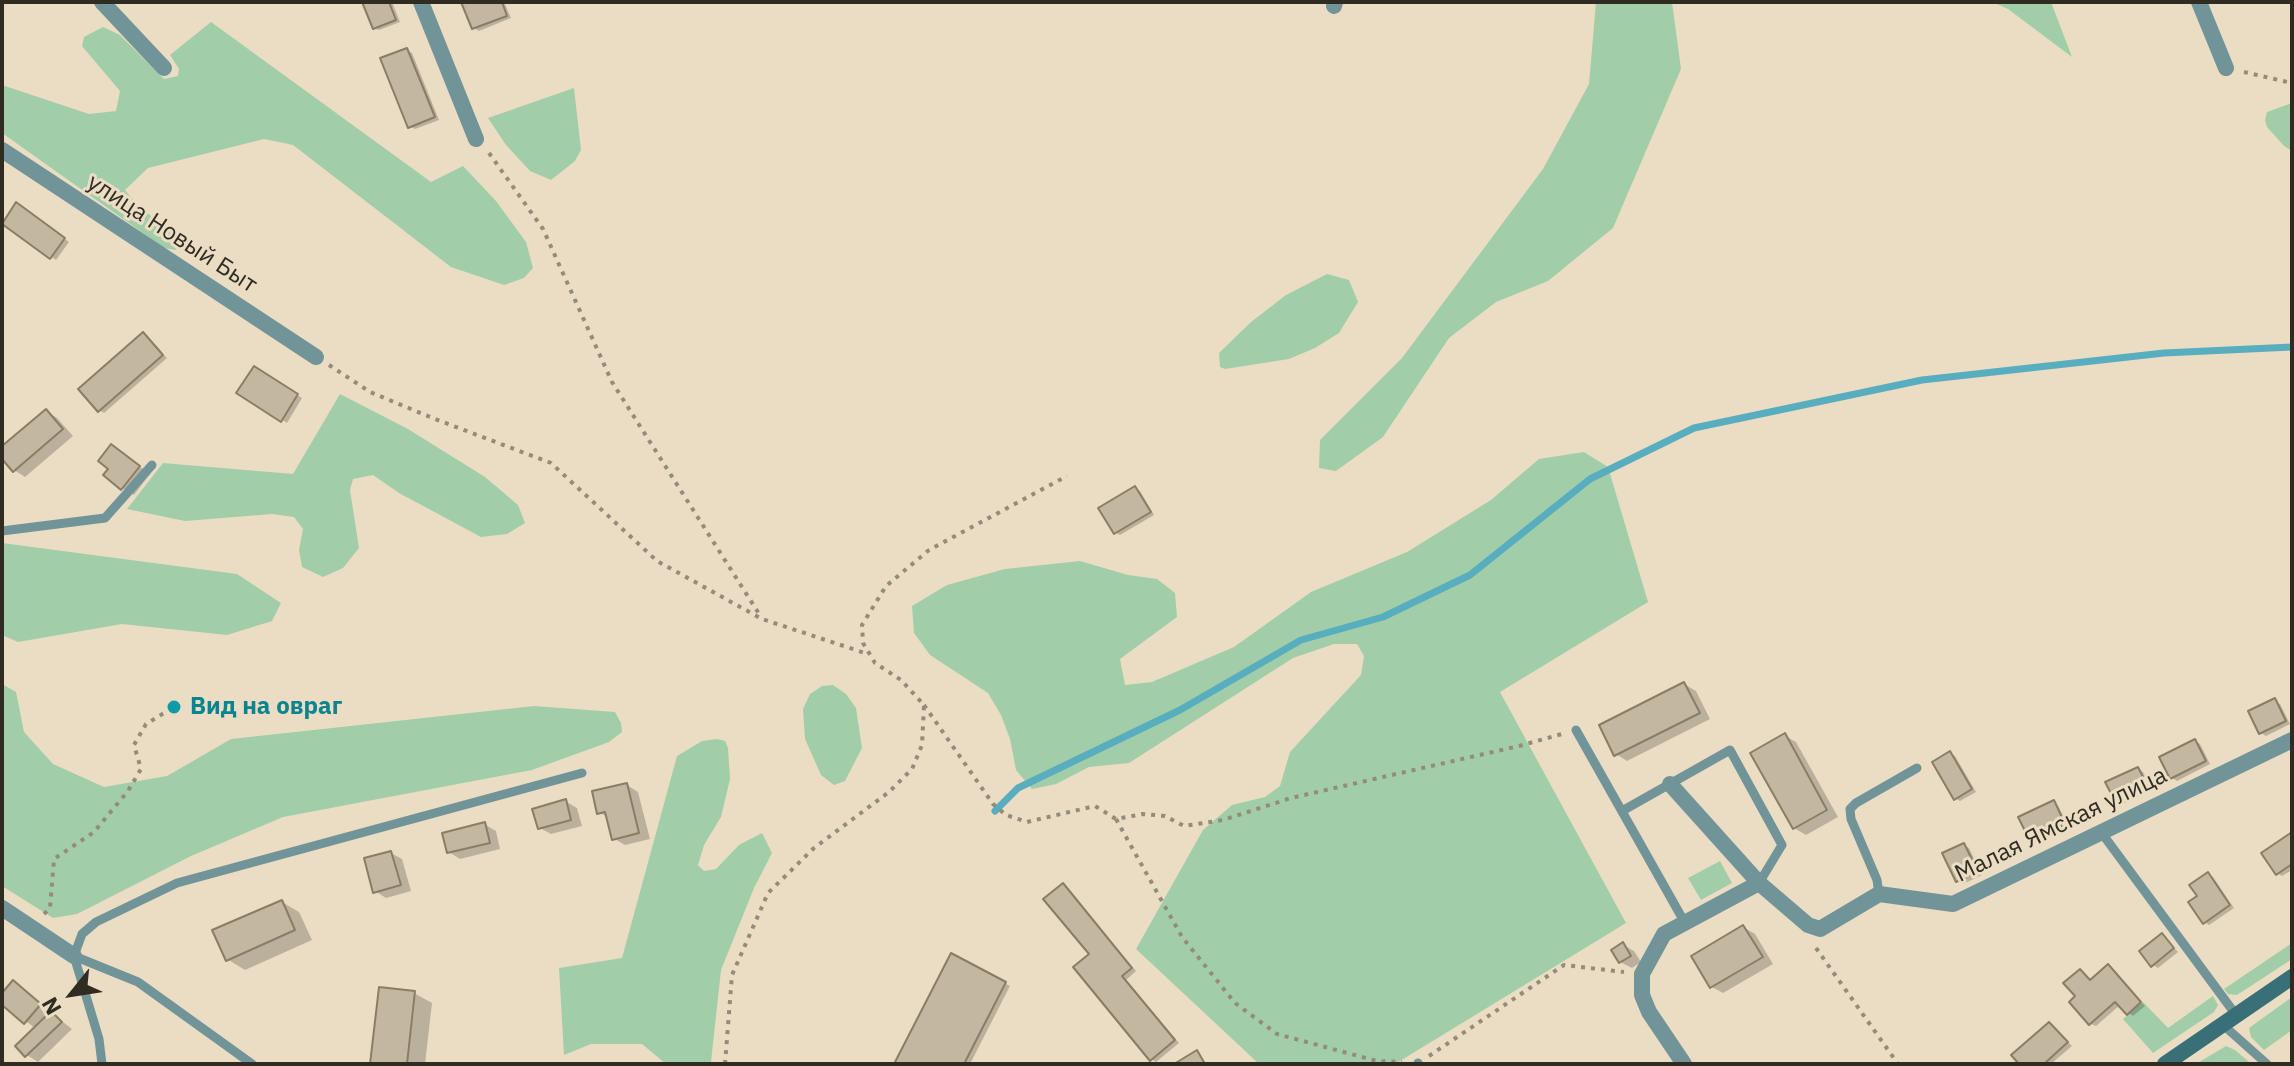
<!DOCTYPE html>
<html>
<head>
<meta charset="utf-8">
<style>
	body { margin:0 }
	#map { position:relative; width:2294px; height:1066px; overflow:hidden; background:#eaddc4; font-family:"IBM Plex Sans",sans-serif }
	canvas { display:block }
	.frame { position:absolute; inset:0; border:4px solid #312c22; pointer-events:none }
	.north { position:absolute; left:32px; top:954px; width:80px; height:80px; -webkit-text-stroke:6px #eaddc4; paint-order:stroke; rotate:240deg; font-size:22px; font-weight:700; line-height:32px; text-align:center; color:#312c22 }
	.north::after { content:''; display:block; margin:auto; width:28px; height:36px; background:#312c22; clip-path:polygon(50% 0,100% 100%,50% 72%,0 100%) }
</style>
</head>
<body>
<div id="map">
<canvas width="2294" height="1066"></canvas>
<div class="frame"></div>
<div class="north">N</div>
</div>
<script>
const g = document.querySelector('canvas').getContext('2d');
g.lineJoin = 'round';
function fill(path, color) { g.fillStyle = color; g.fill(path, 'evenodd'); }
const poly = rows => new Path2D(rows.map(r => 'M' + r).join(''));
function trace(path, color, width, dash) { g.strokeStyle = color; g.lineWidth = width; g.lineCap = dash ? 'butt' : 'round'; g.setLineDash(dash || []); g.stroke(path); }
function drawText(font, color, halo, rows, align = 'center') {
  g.font = font + ' "IBM Plex Sans",sans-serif'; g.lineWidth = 6; g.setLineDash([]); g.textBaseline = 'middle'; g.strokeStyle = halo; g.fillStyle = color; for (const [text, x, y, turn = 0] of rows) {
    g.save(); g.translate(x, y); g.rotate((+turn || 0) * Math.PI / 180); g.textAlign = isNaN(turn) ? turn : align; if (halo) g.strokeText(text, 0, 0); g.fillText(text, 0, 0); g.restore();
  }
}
fill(poly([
	[1596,2,1672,2,1681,69,1613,228,1548,281,1496,302,1449,338,1383,437,1336,471,1319,468,1320,440,1402,358,1543,169,1589,84],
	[1992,2,2051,2,2072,57,2008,9],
	[211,22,431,182,463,166,496,201,526,242,533,268,524,278,504,285,451,267,293,145,264,139,148,168,125,190,138,206,181,239,176,250,164,248,2,133,2,85,89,114,116,111,120,91,82,46,84,37,103,27,120,35,164,79,178,76,179,69,170,55],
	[574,88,581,150,575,161,551,180,530,171,506,145,488,118],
	[2292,103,2292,151,2284,146,2267,127,2265,120,2267,112],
	[1327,274,1349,280,1358,302,1339,333,1315,348,1289,359,1225,369,1220,367,1219,353,1251,322,1286,295],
	[340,394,408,429,485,477,518,505,525,523,507,534,481,537,399,493,373,475,353,479,350,490,359,548,343,568,323,577,302,567,299,550,303,529,294,517,272,514,185,521,127,509,163,463,293,474],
	[1584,452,1608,467,1648,602,1500,692,1626,923,1395,1064,1259,1064,1136,949,1203,830,1232,805,1265,797,1280,786,1290,752,1361,675,1364,656,1357,644,1334,644,1293,658,1129,763,1089,767,1056,784,1032,789,1016,770,1010,739,1001,715,988,693,930,655,914,633,912,606,947,585,1005,569,1080,561,1128,575,1157,579,1175,593,1177,617,1120,659,1125,685,1152,682,1234,647,1311,592,1407,552,1491,500,1539,459],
	[2,543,237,574,281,603,272,621,227,635,122,624,18,642,2,635],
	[2,684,16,692,24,732,53,764,104,787,167,776,231,739,534,706,615,712,621,723,622,732,609,742,532,770,283,817,191,856,77,914,53,918,2,886],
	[833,685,846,694,856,708,862,748,845,781,834,785,821,775,805,739,803,709,810,694,822,686],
	[717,739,725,741,728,748,730,779,721,817,704,845,698,865,704,871,716,869,739,845,762,833,772,853,754,888,721,970,711,1062,666,1064,642,1044,591,1044,564,1055,559,968,622,958,677,756,702,741],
	[1720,861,1732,883,1701,900,1688,878],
	[2292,943,2292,959,2237,995,2228,994,2224,989],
	[2213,996,2218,1005,2214,1012,2153,1053,2123,1019,2143,1002,2168,1028],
	[2292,997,2292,1030,2264,1050,2251,1037,2249,1028],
	[2226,1046,2235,1050,2249,1062,2196,1064]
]), '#a1cea9');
fill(poly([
	[364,2,392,2,400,22,379,30,374,28],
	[464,2,504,2,511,18,479,31,474,28],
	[407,50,412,53,439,120,415,129,410,126],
	[21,207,69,242,56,260,3,223],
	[143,334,167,358,104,413,99,410],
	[255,368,302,398,287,423,239,393],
	[46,411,57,418,73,436,25,477,14,470,2,456,2,449],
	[112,446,150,474,134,495,122,488,111,469],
	[1135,488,1140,491,1154,515,1120,535,1115,532],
	[1684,684,1696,691,1710,719,1627,761,1616,754],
	[2275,701,2280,704,2290,724,2266,736,2261,733],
	[1785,736,1796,742,1838,817,1806,835,1794,828],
	[2195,741,2200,744,2210,764,2177,781,2172,778],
	[1950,753,1955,756,1976,792,1960,801,1955,798],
	[2138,769,2143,772,2152,790,2122,804,2117,802],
	[627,785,638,792,650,839,625,845,613,838,609,818,599,812],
	[565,801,577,808,582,826,551,834,540,828],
	[2053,803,2058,806,2069,827,2037,843,2032,840],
	[484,824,496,831,500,849,460,859,449,852],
	[2292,835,2292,870,2282,876,2277,873],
	[1964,845,1969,848,1982,875,1963,884,1958,881],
	[391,853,402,859,411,891,386,898,375,891],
	[2208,874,2213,877,2234,908,2209,925,2204,922],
	[1063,886,1136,971,1126,980,1179,1043,1156,1062,1151,1059,1092,955],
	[282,902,299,912,312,940,245,970,227,959],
	[1743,927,1755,934,1773,964,1723,993,1712,987],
	[2162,935,2178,952,2158,968,2153,965],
	[1623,945,1634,951,1641,962,1632,968,1620,962],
	[952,956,1010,986,970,1064,896,1064],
	[2108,967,2145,1006,2133,1016,2120,1005,2096,1026,2091,1024,2078,997,2080,971,2092,982],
	[13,983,72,1029,38,1062,27,1055,36,1029,2,1002,2,996],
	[414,993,432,1003,425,1064,372,1064],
	[2049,1024,2072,1046,2051,1064,2022,1064]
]), '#0003');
trace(poly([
	[995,811,1018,788,1180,710,1301,640,1383,617,1470,575,1590,479,1694,428,1922,380,2164,353,2292,347]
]), '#58adbf', 7);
const building = poly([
	[362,2,389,2,396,20,373,29,362,2],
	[461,2,502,2,507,16,472,29,461,2],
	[407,48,435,117,408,128,380,58,407,48],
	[16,202,65,238,50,259,2,224,16,202],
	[143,332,163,355,98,412,78,389,143,332],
	[254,366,298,394,281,422,236,393,254,366],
	[46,409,63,429,13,472,2,459,2,446,46,409],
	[111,444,140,466,121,490,103,475,108,469,98,461,111,444],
	[1135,486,1151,512,1114,534,1098,508,1135,486],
	[1684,682,1700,713,1614,756,1599,725,1684,682],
	[2275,698,2286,721,2259,734,2248,711,2275,698],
	[1785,733,1827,810,1793,829,1750,753,1785,733],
	[2195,739,2206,761,2170,779,2159,757,2195,739],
	[1950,751,1972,789,1954,800,1932,762,1950,751],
	[2138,767,2148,787,2116,803,2105,782,2138,767],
	[627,783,639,833,612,840,605,812,597,814,592,791,627,783],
	[566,799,571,820,538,829,532,809,566,799],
	[2054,800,2065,824,2030,841,2018,817,2054,800],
	[485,822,490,843,447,853,442,833,485,822],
	[2292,832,2292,864,2276,875,2261,853,2292,832],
	[1964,843,1978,872,1956,882,1942,853,1964,843],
	[391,851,401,885,373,893,364,858,391,851],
	[2208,872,2230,905,2203,924,2188,902,2197,896,2189,885,2208,872],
	[1063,883,1132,968,1122,976,1175,1040,1150,1061,1073,967,1089,954,1043,899,1063,883],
	[282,900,295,930,226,961,212,930,282,900],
	[1743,925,1763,957,1710,988,1691,956,1743,925],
	[2162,933,2174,948,2151,967,2139,951,2162,933],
	[1623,942,1631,956,1619,963,1611,950,1623,942],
	[951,953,1006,982,964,1064,894,1064,951,953],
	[2108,964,2141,1002,2127,1015,2115,1002,2089,1025,2069,1002,2075,996,2063,983,2080,969,2090,980,2108,964],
	[13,980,41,1004,24,1024,2,1005,2,993,13,980],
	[379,987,415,991,407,1064,370,1064,379,987],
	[51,1011,62,1022,25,1057,15,1046,51,1011],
	[2049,1022,2068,1042,2044,1064,2019,1064,2011,1055,2049,1022],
	[1197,1050,1205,1064,1174,1064,1197,1050]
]);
fill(building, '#c4b79f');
trace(building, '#897d66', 2);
trace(poly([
	[2244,72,2292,83],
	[489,153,543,229,612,382,761,617],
	[329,365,370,392,435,419,551,463,657,561,762,619,868,654],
	[924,705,993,804,1006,815,1027,822,1095,806,1116,819,1143,814,1165,816,1184,826,1223,820,1291,798,1519,746,1562,734],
	[1116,819,1182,937,1235,1003,1277,1034,1377,1061,1402,1062],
	[44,914,50,908,54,859,94,832,128,791,141,769,134,745,146,724,174,707],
	[1816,948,1898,1064],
	[1429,1056,1564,965,1624,972],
	[725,1064,732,975,768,893,814,848,889,792,912,769,922,745,924,705,901,680,875,663,863,643,862,625,886,586,929,550,1067,476]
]), '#948b79', 4, [4, 6]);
trace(poly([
	[2,531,105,518,152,465],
	[1576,730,1685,923],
	[1622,811,1730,750,1782,845,1759,883],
	[2101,832,2236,1015],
	[1879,894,1877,880,1851,819,1850,809,1856,803,1917,768],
	[74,956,138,982,252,1064],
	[2222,1024,2267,1064],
	[1418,1063,1418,1064],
	[102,1064,99,1039,74,956,82,934,96,922,177,883,582,773]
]), '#719498', 9);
trace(poly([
	[102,2,164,68],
	[421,2,476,139],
	[2199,2,2226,68],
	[1334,6,1335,2],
	[2,150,316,357],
	[1670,784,1759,883,1808,925,1820,929,1879,894,1953,904,2292,740],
	[2,908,74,956],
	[1684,1064,1649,1012,1642,995,1642,974,1664,934,1759,883]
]), '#719498', 16);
trace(poly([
	[2165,1064,2292,977]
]), '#396f76', 16);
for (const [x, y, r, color] of [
	[174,707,8,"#0f9aa8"]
]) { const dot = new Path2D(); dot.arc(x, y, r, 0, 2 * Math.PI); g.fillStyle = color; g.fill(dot); trace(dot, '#eaddc4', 3); }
drawText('24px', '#312c22', '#eaddc4', [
	["улица Новый Быт",172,234,33],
	["Малая Ямская улица",2061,825,-26]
]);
drawText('bold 24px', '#0d838f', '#eaddc4', [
	["Вид на овраг",190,707]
], 'left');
</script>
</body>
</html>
